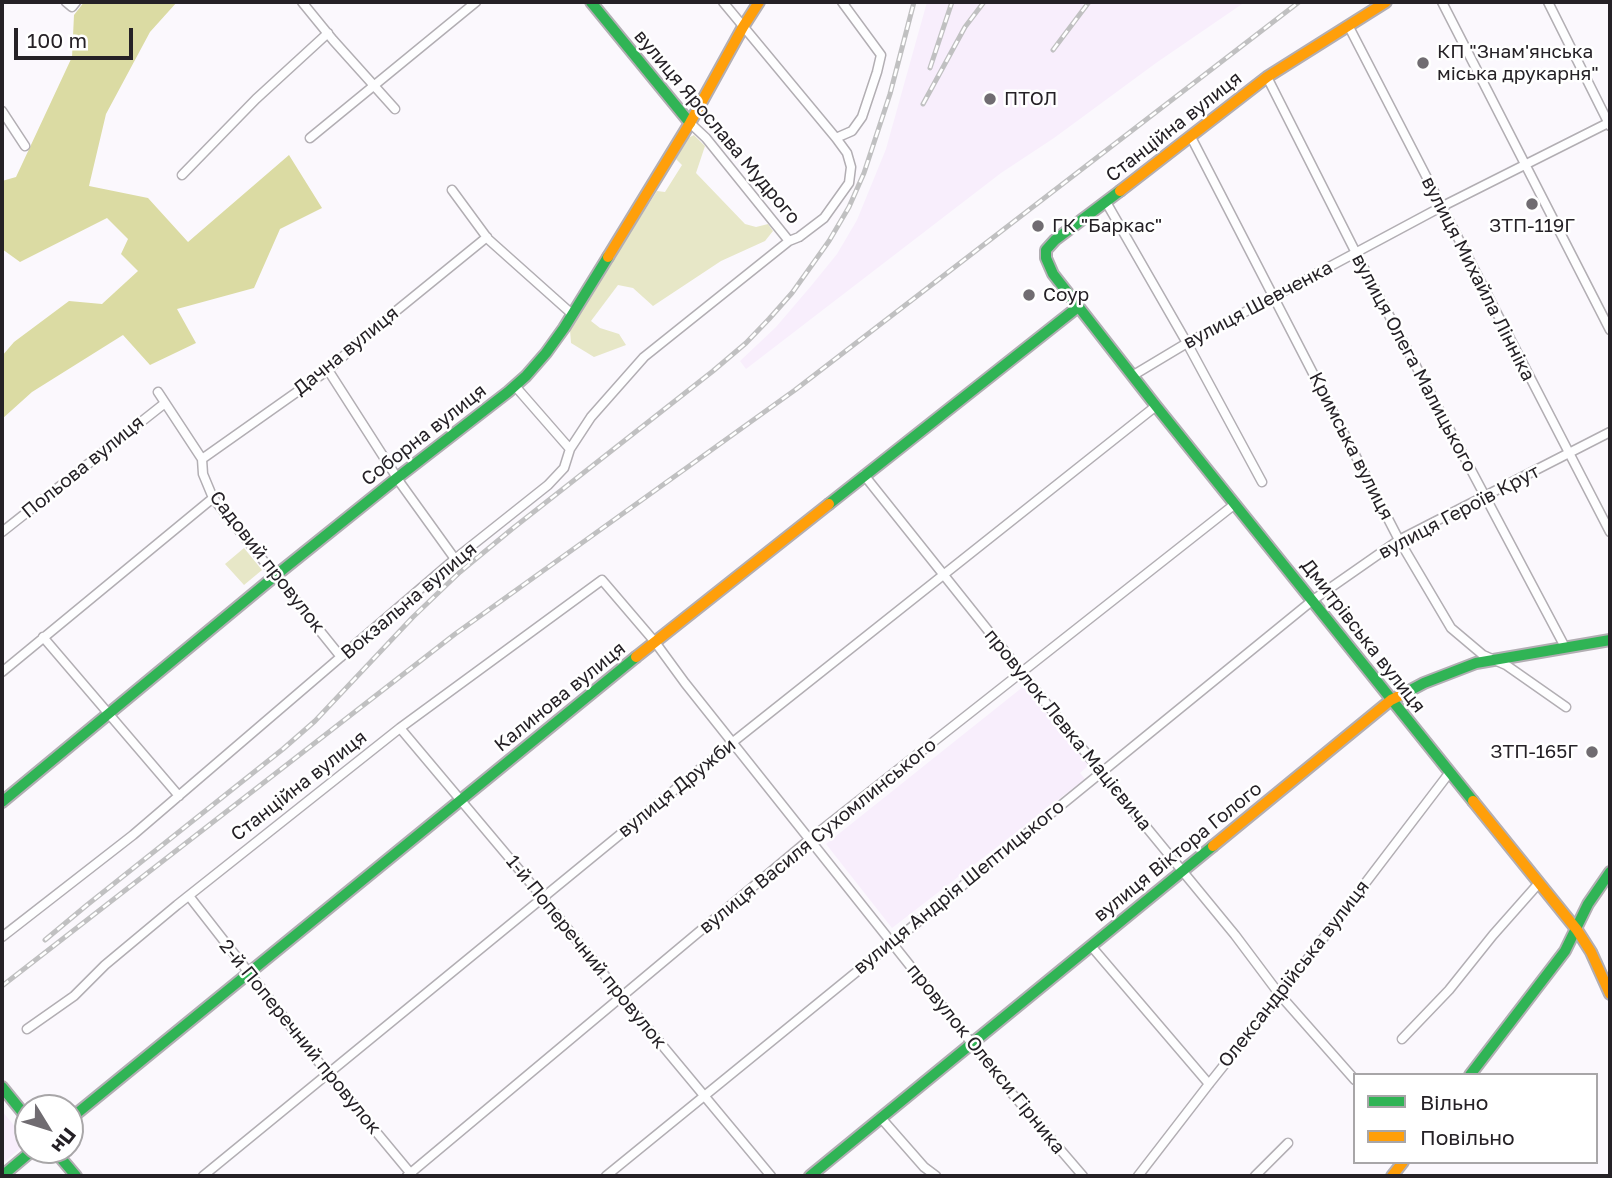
<!DOCTYPE html>
<html>
<head>
<meta charset="utf-8">
<style>
	body { margin:0 }
	#map { position:relative; width:1612px; height:1178px; overflow:hidden; background:#fbf8fd; font-family:"Golos Text",sans-serif }
	canvas { display:block }
	.frame { position:absolute; inset:0; border:4px solid #252126; pointer-events:none }
	.legend { position:absolute; left:1353px; top:1073px; width:245px; height:91px; box-sizing:border-box; background:#fff; border:2px solid #a8a6a8; margin:0; padding:9px 12px; list-style:none; font-size:21px; color:#252126 }
	.legend li { display:flex; align-items:center; gap:14px; height:35px }
	.legend b { width:35px; border:2px solid #a8a6a8 }
	.north { position:absolute; left:14px; top:1094px; width:70px; height:70px; box-sizing:border-box; background:#fff; border:2px solid #a8a6a8; border-radius:50%; rotate:128deg; font-size:19px; font-weight:700; line-height:28px; text-align:center; color:#252126 }
	.north::after { content:''; display:block; margin:auto; width:24px; height:32px; background:#706c71; clip-path:polygon(50% 0,100% 100%,50% 72%,0 100%) }
	.scale { position:absolute; left:14px; top:28px; width:119px; height:32px; box-sizing:border-box; border:4px solid #252126; border-top:0; padding-left:9px; font-size:21px; line-height:24px; white-space:nowrap; color:#252126; -webkit-text-stroke:5px #fff; paint-order:stroke }
</style>
</head>
<body>
<div id="map">
<canvas width="1612" height="1178"></canvas>
<div class="frame"></div>
<ul class="legend">
<li><b style="height:9px;background:#30b455"></b>Вільно</li>
<li><b style="height:9px;background:#ff9f0a"></b>Повільно</li>
</ul>
<div class="north">Пн</div>
<div class="scale">100 m</div>
</div>
<script>
const g = document.querySelector('canvas').getContext('2d');
g.lineJoin = 'round';
function fill(path, color) { g.fillStyle = color; g.fill(path, 'evenodd'); }
const poly = rows => new Path2D(rows.map(r => 'M' + r).join(''));
function trace(path, color, width, dash) { g.strokeStyle = color; g.lineWidth = width; g.lineCap = dash ? 'butt' : 'round'; g.setLineDash(dash || []); g.stroke(path); }
function drawText(font, color, halo, rows, align = 'center') {
  g.font = font + ' "Golos Text",sans-serif'; g.lineWidth = 5; g.setLineDash([]); g.textBaseline = 'middle'; g.strokeStyle = halo; g.fillStyle = color; for (const [text, x, y, turn = 0] of rows) {
    g.save(); g.translate(x, y); g.rotate((+turn || 0) * Math.PI / 180); g.textAlign = isNaN(turn) ? turn : align; if (halo) g.strokeText(text, 0, 0); g.fillText(text, 0, 0); g.restore();
  }
}
fill(poly([
	[927,2,1245,2,1156,63,1054,138,1001,173,746,369,740,361,776,327,811,286,837,254,857,220,886,149],
	[1024,686,1089,765,1080,773,1085,779,892,928,826,844],
	[2,1111,28,1142,2,1164]
]), '#f8eefc');
fill(poly([
	[694,135,705,146,696,173,745,224,756,227,768,224,773,231,765,241,721,261,653,306,633,288,618,285,591,321,600,328,619,334,626,345,594,357,571,343,570,330,580,311,657,191,665,192,682,165,676,159,688,138],
	[244,548,262,570,244,585,225,564]
]), '#e7e7c7');
fill(poly([
	[84,2,177,2,150,32,106,114,89,186,148,198,188,242,289,155,322,208,280,229,254,288,177,309,196,343,150,365,123,335,32,392,2,419,2,356,14,342,69,301,102,304,138,271,121,254,128,239,107,218,20,262,2,249,2,181,16,177,72,57,74,15]
]), '#dbdba3');
const street = poly([
	[66,2,72,7,76,2],
	[302,2,333,40,395,109],
	[723,2,836,138],
	[1442,2,1610,330],
	[1548,2,1610,126],
	[1348,25,1610,532],
	[1267,77,1356,253,1565,647],
	[2,111,25,146],
	[690,123,706,138,789,241],
	[1191,137,1399,540,1451,628,1483,655,1506,665,1566,707],
	[310,138,476,2],
	[182,175,256,99,328,33],
	[452,190,488,239,572,314],
	[1106,202,1187,343,1262,482],
	[328,370,401,484,455,559],
	[1132,376,1187,343,1441,207,1610,122],
	[515,386,570,449],
	[158,392,202,459,203,474,213,498,341,657],
	[202,459,328,370,369,333,487,237],
	[864,475,1101,772,1235,935,1280,995,1355,1080],
	[2,532,165,403],
	[43,637,179,796],
	[2,672,213,498],
	[400,728,543,898,622,997,771,1176],
	[189,896,328,1074,412,1175],
	[2,937,133,835,455,559,548,485,564,468,570,449,591,417,644,357,789,241,799,237,824,218,849,183,851,167,847,153,836,138,852,131,862,117,877,72,881,55,842,2],
	[1091,946,1209,1084],
	[27,1029,74,996,105,965,177,905,400,728,602,580,655,642,685,683,1009,1090,1083,1176],
	[1402,1039,1449,990,1493,935,1539,883],
	[881,1118,924,1167,936,1176],
	[203,1176,733,742,1156,406],
	[407,1176,810,839,1235,504],
	[606,1176,1313,600,1399,540,1610,432],
	[1138,1176,1209,1084,1280,995,1450,772],
	[1255,1176,1288,1143]
]);
const fast = poly([
	[591,2,690,123],
	[1120,191,1055,240,1046,250,1046,258,1053,274,1156,406,1473,801],
	[829,504,1078,307],
	[1407,692,1424,683,1476,663,1610,640],
	[2,802,275,576,397,478,508,392,526,376,546,353,564,328,608,257],
	[1470,1075,1565,951,1588,904,1610,872],
	[2,1087,28,1119],
	[70,1119,636,657],
	[54,1150,76,1176],
	[2,1176,33,1150],
	[810,1176,1213,846]
]);
const slow = poly([
	[1120,191,1267,77,1386,2],
	[608,257,690,123,743,27,759,2],
	[636,657,829,504],
	[1473,801,1577,930,1591,952,1610,994],
	[1213,846,1391,700,1407,692],
	[1392,1176,1403,1162]
]);
trace(street, '#b2aeb3', 11);
trace(fast, '#b2aeb3', 14);
trace(slow, '#b2aeb3', 14);
trace(street, '#fefeff', 8);
trace(fast, '#30b455', 10);
trace(slow, '#ff9f0a', 10);
const rail = poly([
	[1053,50,1089,2],
	[930,68,952,2],
	[923,104,965,27,984,2],
	[45,940,87,905,283,749,315,721,413,617,460,572,512,529,713,371,746,343,769,319,792,293,829,241,849,207,864,173,890,94,914,2],
	[2,986,455,634,795,390,1299,2]
]);
trace(rail, '#c0c0c1', 5);
trace(rail, '#fff', 2.5, [8]);
for (const [x, y, r, color] of [
	[1423,63,7,"#706c71"],
	[990,99,7,"#706c71"],
	[1532,204,7,"#706c71"],
	[1038,226,7,"#706c71"],
	[1029,295,7,"#706c71"],
	[1592,752,7,"#706c71"]
]) { const dot = new Path2D(); dot.arc(x, y, r, 0, 2 * Math.PI); g.fillStyle = color; g.fill(dot); trace(dot, '#fff', 2.5); }
drawText('19px', '#252126', '#fff', [
	["КП \"Знам'янська",1437,52],
	["міська друкарня\"",1437,74],
	["ПТОЛ",1004,99],
	["ГК \"Баркас\"",1052,226],
	["ЗТП-119Г",1532,226,"center"],
	["Соур",1043,295],
	["ЗТП-165Г",1578,752,"right"]
], 'left');
drawText('19px', '#252126', '#fff', [
	["вулиця Ярослава Мудрого",717,127,50],
	["Станційна вулиця",1174,127,-38],
	["вулиця Михайла Лінніка",1478,279,63],
	["вулиця Шевченка",1258,305,-28],
	["Дачна вулиця",346,351,-39],
	["вулиця Олега Малицького",1414,363,62],
	["Соборна вулиця",424,435,-38],
	["Кримська вулиця",1351,446,63],
	["Польова вулиця",83,467,-39],
	["вулиця Героїв Крут",1459,512,-28],
	["Садовий провулок",267,562,52],
	["Вокзальна вулиця",409,601,-40],
	["Дмитрівська вулиця",1363,636,52],
	["Калинова вулиця",560,697,-39],
	["провулок Левка Мацієвича",1068,730,51],
	["Станційна вулиця",299,786,-38],
	["вулиця Дружби",677,788,-39],
	["вулиця Василя Сухомлинського",818,836,-39],
	["вулиця Віктора Голого",1178,852,-39],
	["вулиця Андрія Шептицького",959,887,-39],
	["1-й Поперечний провулок",586,952,51],
	["Олександрійська вулиця",1294,974,-52],
	["2-й Поперечний провулок",300,1037,51],
	["провулок Олекси Гірника",986,1059,51]
]);
</script>
</body>
</html>
